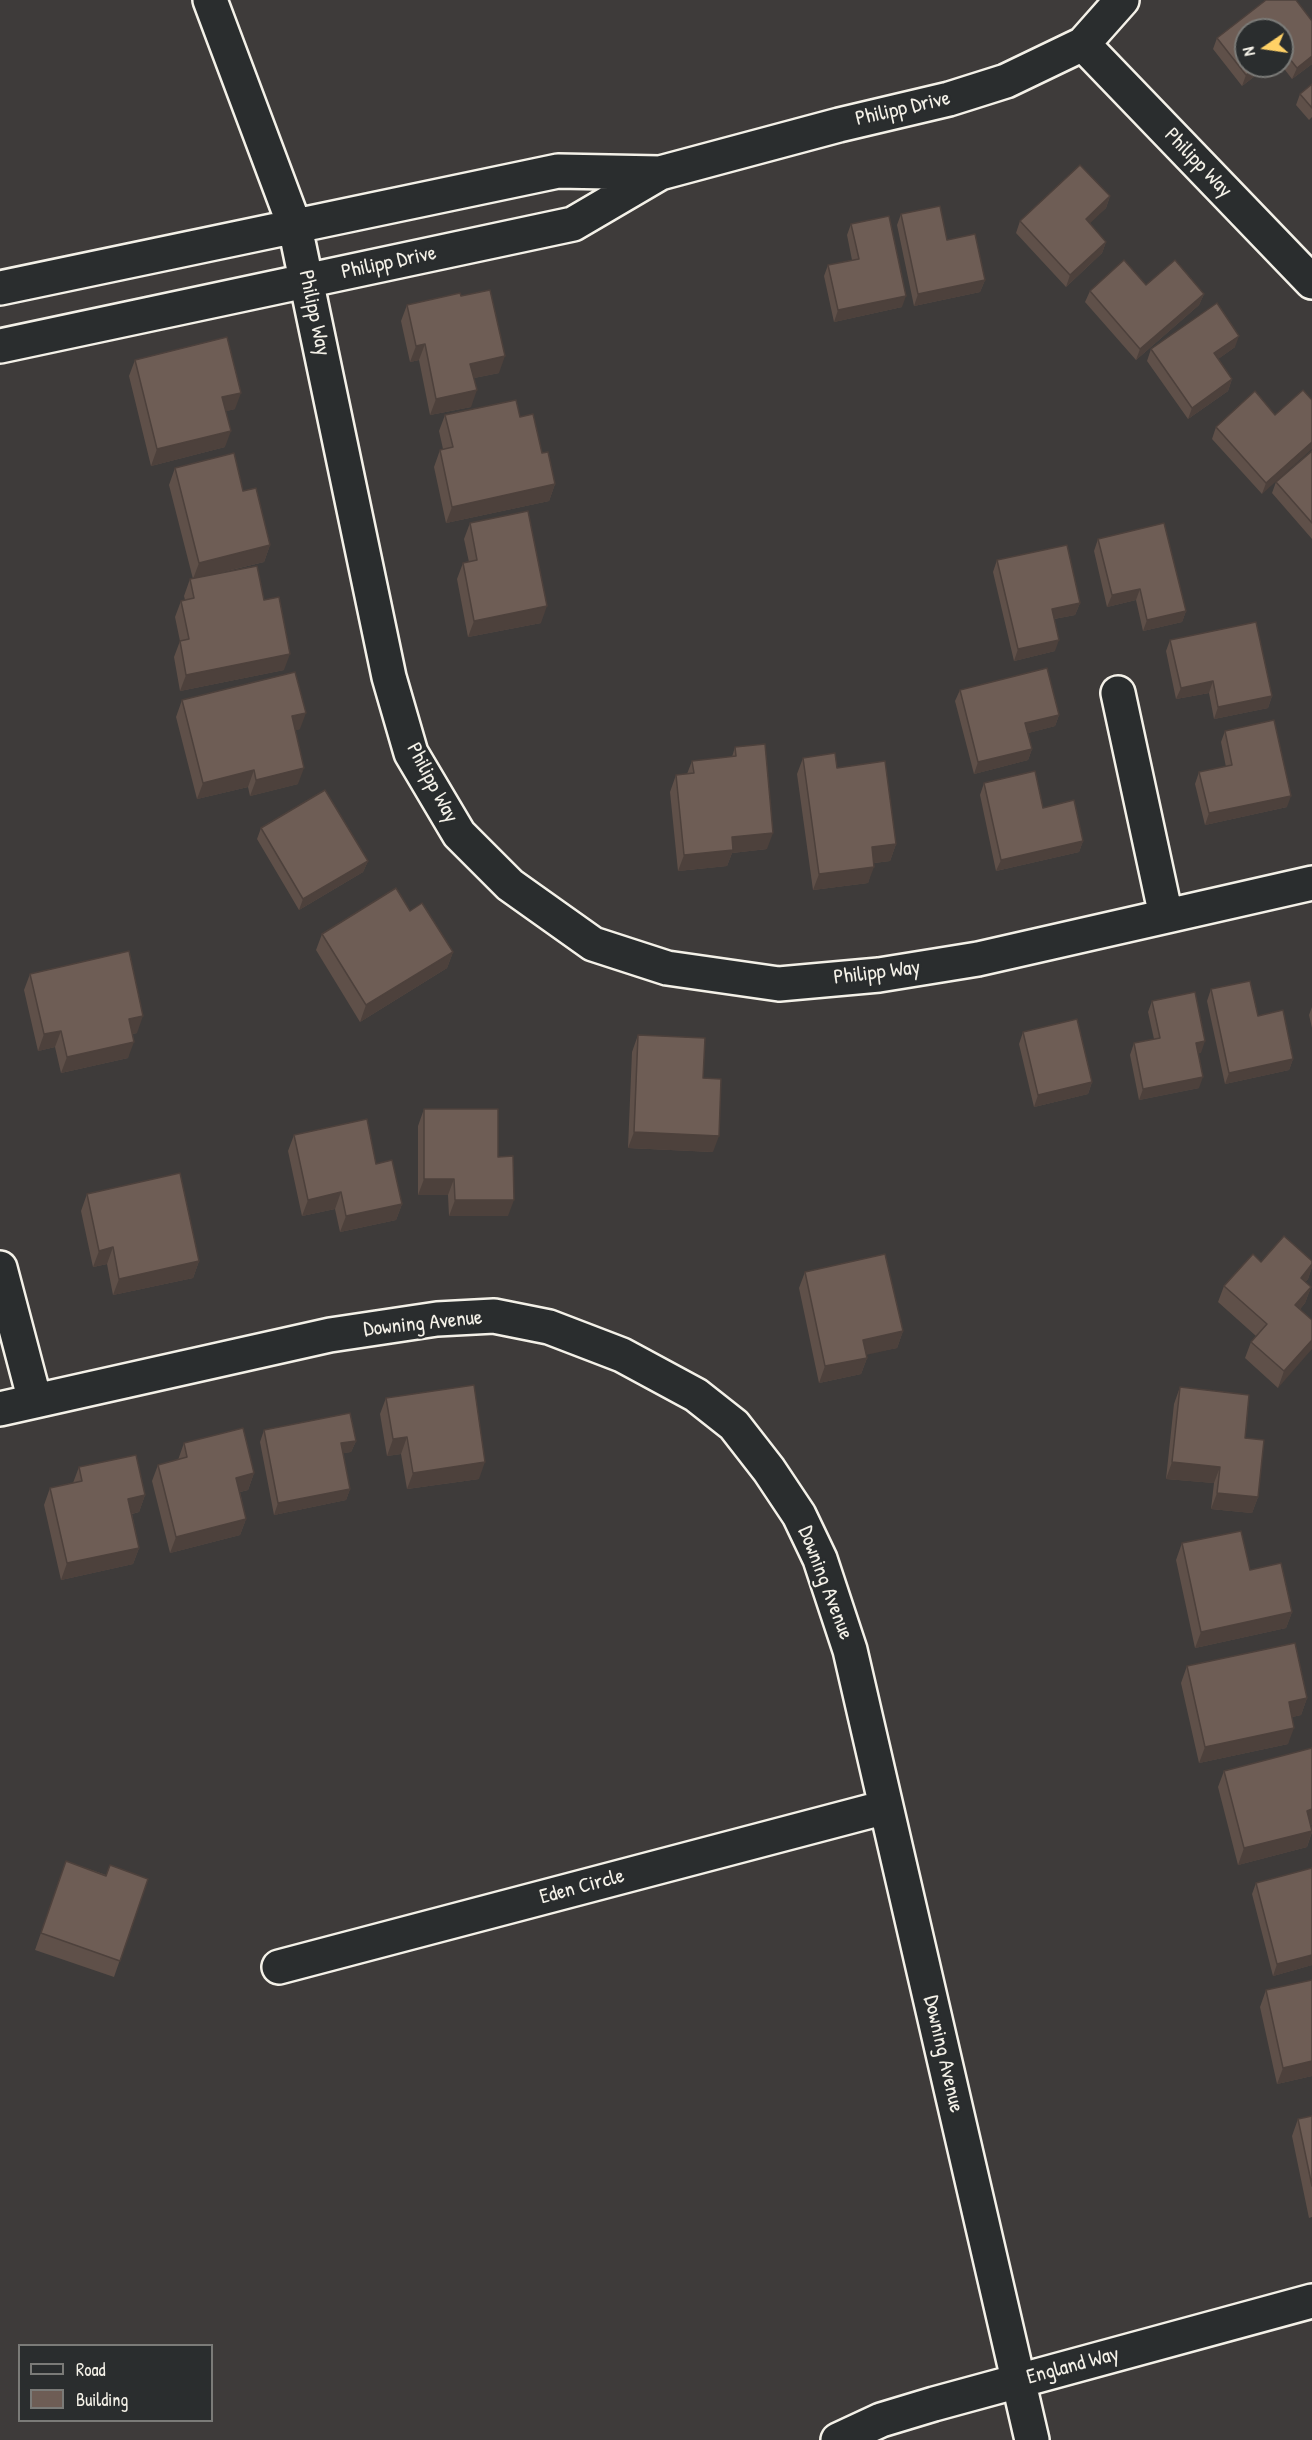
<!DOCTYPE html>
<html>
<head>
<meta charset="utf-8">
<style>
	body { margin:0 }
	#map { position:relative; width:1312px; height:2440px; overflow:hidden; background:#3e3b3a; font-family:"Patrick Hand",sans-serif }
	canvas { display:block }
	.legend { position:absolute; left:18px; top:2344px; width:195px; height:78px; box-sizing:border-box; background:#2a2d2e; border:2px solid #7b7b78; margin:0; padding:8px 10px; list-style:none; font-size:18px; color:#f4f1e8 }
	.legend li { display:flex; align-items:center; gap:12px; height:30px }
	.legend b { width:30px; border:2px solid #7b7b78 }
	.north { position:absolute; left:1234px; top:18px; width:60px; height:60px; box-sizing:border-box; background:#2a2d2e; border:2px solid #7b7b78; border-radius:50%; rotate:257deg; font-size:16px; font-weight:700; line-height:24px; text-align:center; color:#f4f1e8 }
	.north::after { content:''; display:block; margin:auto; width:21px; height:27px; background:#ffd166; clip-path:polygon(50% 0,100% 100%,50% 72%,0 100%) }
</style>
</head>
<body>
<div id="map">
<canvas width="1312" height="2440"></canvas>
<ul class="legend">
<li><b style="height:8px;background:#2a2d2e"></b>Road</li>
<li><b style="height:16px;background:#6e5d55"></b>Building</li>
</ul>
<div class="north">N</div>
</div>
<script>
const g = document.querySelector('canvas').getContext('2d');
g.lineJoin = 'round';
const poly = rows => new Path2D(rows.map(r => 'M' + r).join(''));
function trace(path, color, width, dash) { g.strokeStyle = color; g.lineWidth = width; g.lineCap = dash ? 'butt' : 'round'; g.setLineDash(dash || []); g.stroke(path); }
function fill(path, color) { g.fillStyle = color; g.fill(path, 'evenodd'); }
function drawText(font, color, halo, rows, align = 'center') {
  g.font = font + ' "Patrick Hand",sans-serif'; g.lineWidth = 4.5; g.setLineDash([]); g.textBaseline = 'middle'; g.strokeStyle = halo; g.fillStyle = color; for (const [text, x, y, turn = 0] of rows) {
    g.save(); g.translate(x, y); g.rotate((+turn || 0) * Math.PI / 180); g.textAlign = isNaN(turn) ? turn : align; if (halo) g.strokeText(text, 0, 0); g.fillText(text, 0, 0); g.restore();
  }
}
const minor = poly([
	[210,0,295,227,389,677,411,753,459,834,510,885,593,944,667,968,779,984,879,975,978,959,1312,883],
	[1083,44,1312,282],
	[0,288,558,171,660,173],
	[0,346,573,224,660,173,839,125,949,99,1006,81,1083,44,1122,0],
	[1118,693,1166,916],
	[0,1268,35,1401],
	[0,1409,330,1335,437,1319,494,1316,549,1327,622,1355,696,1395,734,1425,769,1470,799,1515,820,1559,850,1650,1032,2440],
	[279,1967,886,1807],
	[838,2440,881,2420,934,2404,1312,2301]
]);
trace(minor, '#f4f1e8', 38);
trace(minor, '#2a2d2e', 33);
fill(poly([
	[1312,21,1312,64,1292,79,1282,66,1282,30,1246,66,1268,66,1242,86,1213,49,1217,38],
	[1312,84,1312,117,1309,120,1296,105,1300,94],
	[1110,196,1106,208,1089,223,1106,242,1102,253,1066,287,1016,233,1020,221],
	[901,214,947,240,985,280,980,292,914,306,897,225],
	[851,224,902,307,834,322,824,276,828,265,852,260,847,235],
	[1146,285,1204,294,1199,305,1136,360,1085,302,1090,291],
	[461,296,499,373,474,378,471,407,430,415,419,360,410,362,401,321,407,305],
	[1235,347,1218,359,1232,379,1228,391,1188,419,1147,361,1151,349],
	[135,360,235,409,226,411,225,447,151,466,129,376],
	[1312,400,1262,494,1212,439,1216,427,1275,415],
	[445,415,520,417,542,453,555,484,549,501,446,523,434,467,440,450,443,449,439,431],
	[1312,451,1312,539,1272,493,1276,482],
	[175,468,243,491,270,545,264,562,203,577,264,600,284,670,180,691,174,657,180,641,175,617,181,601,185,600,184,596,190,579,193,579,169,485],
	[470,523,541,623,468,637,457,579,463,563,469,562,464,539],
	[1098,539,1186,611,1182,622,1143,631,1136,600,1107,607,1094,551],
	[997,560,1080,603,1075,615,1054,619,1055,651,1014,661,993,572],
	[1170,640,1272,696,1268,708,1214,719,1209,693,1176,699,1166,651],
	[960,690,1059,715,1055,726,1028,733,1032,749,1028,760,974,774,955,701],
	[182,700,300,729,295,730,298,784,250,796,248,787,197,799,176,717],
	[1225,731,1287,807,1205,825,1195,784,1199,772,1226,767,1221,742],
	[735,747,767,849,732,853,727,866,678,871,670,792,676,775,687,774,692,761,732,757],
	[803,758,837,768,896,844,890,861,874,863,868,883,813,890,797,774],
	[984,783,1043,808,1083,841,1079,852,996,871,980,795],
	[261,828,368,861,363,872,299,910,257,839],
	[410,911,453,952,447,968,360,1022,316,950,322,934],
	[30,974,137,1033,132,1034,128,1058,61,1073,55,1047,38,1051,24,990],
	[1211,989,1258,1016,1293,1059,1289,1070,1225,1084,1207,1001],
	[1152,1001,1201,1053,1199,1053,1199,1088,1139,1100,1130,1055,1134,1043,1154,1039,1148,1012],
	[1312,1007,1312,1028,1309,1015],
	[1023,1032,1092,1082,1088,1094,1034,1107,1019,1044],
	[638,1035,713,1152,628,1148,632,1052],
	[424,1109,498,1157,508,1216,449,1216,448,1195,418,1195,418,1126],
	[294,1135,376,1164,402,1204,396,1220,340,1232,335,1209,302,1216,288,1151],
	[87,1194,199,1261,193,1278,113,1295,107,1264,93,1267,81,1211],
	[1312,1261,1312,1267,1308,1279,1305,1282,1311,1287,1305,1303,1300,1309,1312,1320,1278,1388,1245,1358,1251,1342,1256,1336,1218,1302,1224,1286,1261,1262],
	[805,1272,903,1331,897,1348,866,1354,867,1358,861,1374,819,1383,799,1288],
	[1180,1387,1245,1438,1258,1497,1252,1513,1211,1509,1214,1483,1166,1479,1174,1404],
	[386,1398,479,1479,407,1489,401,1454,387,1456,380,1414],
	[264,1430,356,1441,351,1452,343,1453,350,1489,346,1500,274,1515,260,1442],
	[184,1443,254,1473,248,1490,240,1492,246,1519,240,1535,170,1553,152,1481,158,1465,178,1460],
	[79,1467,145,1495,139,1512,132,1514,139,1548,133,1564,61,1580,44,1505,50,1488,73,1483],
	[1182,1543,1292,1612,1286,1628,1195,1648,1176,1560],
	[1187,1666,1307,1698,1301,1715,1292,1717,1288,1744,1199,1763,1181,1683],
	[1312,1748,1312,1824,1311,1825,1312,1832,1307,1847,1238,1865,1218,1787,1224,1771],
	[66,1861,106,1875,148,1879,114,1977,35,1950],
	[1312,1868,1312,1965,1273,1976,1252,1894,1256,1883],
	[1312,1980,1312,2076,1277,2084,1260,2007,1266,1990],
	[1312,2116,1312,2217,1309,2218,1292,2136,1298,2119]
]), '#5f5049');
fill(poly([
	[1312,56,1312,64,1292,79,1297,68],
	[1257,66,1268,66,1242,86,1246,75],
	[1110,196,1106,208,1082,231,1086,219],
	[1106,242,1102,253,1066,287,1070,275],
	[985,280,980,292,914,306,918,294],
	[1204,294,1199,305,1136,360,1140,349],
	[906,296,902,307,834,322,838,310],
	[1239,336,1235,347,1210,365,1214,353],
	[425,344,419,360,410,362,416,346],
	[505,356,499,373,464,380,470,364],
	[1232,379,1228,391,1188,419,1192,408],
	[477,390,471,407,430,415,436,399],
	[241,393,235,409,216,414,222,397],
	[231,431,225,447,151,466,157,449],
	[1312,442,1312,449,1262,494,1266,483],
	[555,484,549,501,446,523,452,507],
	[270,545,264,562,193,579,199,563],
	[1140,589,1136,600,1107,607,1112,595],
	[1080,603,1075,615,1048,620,1052,609],
	[547,606,541,623,468,637,474,621],
	[1186,611,1182,622,1143,631,1147,620],
	[1059,640,1055,651,1014,661,1018,649],
	[290,654,284,670,180,691,186,675],
	[1213,681,1209,693,1176,699,1181,688],
	[1272,696,1268,708,1214,719,1218,707],
	[306,713,300,729,286,733,292,716],
	[1059,715,1055,726,1021,735,1025,723],
	[1032,749,1028,760,974,774,978,762],
	[304,768,298,784,250,796,256,780],
	[254,770,248,787,197,799,203,783],
	[1291,796,1287,807,1205,825,1209,813],
	[773,833,767,849,732,853,727,866,678,871,684,855,732,837],
	[1083,841,1079,852,996,871,1001,860],
	[896,844,890,861,866,864,872,847],
	[368,861,363,872,299,910,303,899],
	[874,867,868,883,813,890,819,874],
	[453,952,447,968,360,1022,366,1005],
	[143,1016,137,1033,123,1036,129,1019],
	[61,1031,55,1047,38,1051,44,1034],
	[1205,1041,1201,1053,1192,1054,1196,1043],
	[134,1042,128,1058,61,1073,67,1057],
	[1293,1059,1289,1070,1225,1084,1229,1073],
	[1203,1077,1199,1088,1139,1100,1143,1089],
	[1092,1082,1088,1094,1034,1107,1038,1095],
	[634,1132,719,1136,713,1152,628,1148],
	[424,1179,454,1179,448,1195,418,1195],
	[341,1192,335,1209,302,1216,308,1200],
	[455,1200,514,1200,508,1216,449,1216],
	[402,1204,396,1220,340,1232,346,1216],
	[113,1247,107,1264,93,1267,99,1251],
	[199,1261,193,1278,113,1295,119,1279],
	[1312,1264,1312,1267,1308,1279,1295,1294,1301,1278],
	[1311,1287,1305,1303,1289,1322,1295,1305],
	[903,1331,897,1348,857,1357,863,1340],
	[1312,1340,1312,1349,1278,1388,1284,1371],
	[867,1358,861,1374,819,1383,825,1366],
	[407,1437,401,1454,387,1456,393,1439],
	[356,1441,351,1452,337,1454,341,1443],
	[485,1462,479,1479,407,1489,413,1473],
	[1172,1462,1220,1467,1214,1483,1166,1479],
	[254,1473,248,1490,230,1494,236,1478],
	[350,1489,346,1500,274,1515,278,1503],
	[1217,1493,1258,1497,1252,1513,1211,1509],
	[145,1495,139,1512,122,1516,128,1499],
	[246,1519,240,1535,170,1553,176,1537],
	[139,1548,133,1564,61,1580,67,1563],
	[1292,1612,1286,1628,1195,1648,1201,1632],
	[1307,1698,1301,1715,1283,1719,1289,1702],
	[1294,1728,1288,1744,1199,1763,1205,1747],
	[1312,1809,1312,1824,1301,1827,1307,1811],
	[1312,1831,1307,1847,1238,1865,1244,1848],
	[1312,1955,1312,1965,1273,1976,1277,1964],
	[1312,2061,1312,2076,1277,2084,1283,2068]
]), '#4d413c');
const building = poly([
	[1266,0,1296,0,1312,21,1312,56,1297,68,1282,49,1282,30,1246,30,1246,66,1257,66,1246,75,1217,38,1266,0],
	[1312,84,1312,108,1300,94,1312,84],
	[1080,165,1110,196,1086,219,1106,242,1070,275,1020,221,1080,165],
	[940,206,947,240,975,234,985,280,918,294,901,214,940,206],
	[889,216,906,296,838,310,828,265,859,259,851,224,889,216],
	[1124,260,1146,285,1175,260,1204,294,1140,349,1090,291,1124,260],
	[490,290,505,356,470,364,477,390,436,399,425,344,416,346,407,305,460,293,461,296,490,290],
	[1217,303,1239,336,1214,353,1232,379,1192,408,1151,349,1217,303],
	[227,337,241,393,222,397,231,431,157,449,135,360,227,337],
	[1303,390,1312,400,1312,442,1266,483,1216,427,1255,391,1275,415,1303,390],
	[516,400,520,417,533,414,542,453,548,452,555,484,452,507,440,450,453,447,445,415,516,400],
	[1312,451,1312,523,1276,482,1312,451],
	[234,453,243,491,256,488,270,545,199,563,175,468,234,453],
	[528,511,547,606,474,621,463,563,477,560,470,523,528,511],
	[1164,523,1186,611,1147,620,1140,589,1112,595,1098,539,1164,523],
	[1067,545,1080,603,1052,609,1059,640,1018,649,997,560,1067,545],
	[257,566,264,600,279,597,290,654,186,675,180,641,189,639,181,601,194,598,190,579,257,566],
	[1256,622,1272,696,1218,707,1213,681,1181,688,1170,640,1256,622],
	[1047,668,1059,715,1025,723,1032,749,978,762,960,690,1047,668],
	[295,672,306,713,292,716,304,768,256,780,254,770,203,783,182,700,295,672],
	[1274,720,1291,796,1209,813,1199,772,1232,765,1225,731,1274,720],
	[765,744,773,833,732,837,733,850,684,855,676,775,694,773,692,761,736,756,735,747,765,744],
	[835,753,837,768,885,761,896,844,872,847,874,867,819,874,803,758,835,753],
	[1035,771,1043,808,1074,800,1083,841,1001,860,984,783,1035,771],
	[325,790,368,861,303,899,261,828,325,790],
	[396,888,410,911,422,903,453,952,366,1005,322,934,396,888],
	[129,951,143,1016,129,1019,134,1042,67,1057,61,1031,44,1034,30,974,129,951],
	[1250,981,1258,1016,1283,1010,1293,1059,1229,1073,1211,989,1250,981],
	[1195,992,1205,1041,1196,1043,1203,1077,1143,1089,1134,1043,1160,1038,1152,1001,1195,992],
	[1077,1019,1092,1082,1038,1095,1023,1032,1077,1019],
	[638,1035,705,1038,703,1078,721,1079,719,1136,634,1132,638,1035],
	[424,1109,498,1109,498,1157,513,1156,514,1200,455,1200,454,1179,424,1179,424,1109],
	[367,1119,376,1164,392,1160,402,1204,346,1216,341,1192,308,1200,294,1135,367,1119],
	[180,1173,199,1261,119,1279,113,1247,99,1251,87,1194,180,1173],
	[1284,1236,1312,1261,1312,1264,1301,1278,1311,1287,1295,1305,1312,1320,1312,1340,1284,1371,1251,1342,1267,1324,1224,1286,1253,1254,1261,1262,1284,1236],
	[885,1254,903,1331,863,1340,867,1358,825,1366,805,1272,885,1254],
	[474,1385,485,1462,413,1473,407,1437,393,1439,386,1398,474,1385],
	[1180,1387,1249,1395,1245,1438,1264,1440,1258,1497,1217,1493,1220,1467,1172,1462,1180,1387],
	[350,1413,356,1441,341,1443,350,1489,278,1503,264,1430,350,1413],
	[243,1428,254,1473,236,1478,246,1519,176,1537,158,1465,187,1457,184,1443,243,1428],
	[136,1455,145,1495,128,1499,139,1548,67,1563,50,1488,82,1481,79,1467,136,1455],
	[1241,1531,1250,1570,1281,1563,1292,1612,1201,1632,1182,1543,1241,1531],
	[1295,1643,1307,1698,1289,1702,1294,1728,1205,1747,1187,1666,1295,1643],
	[1312,1748,1312,1809,1307,1811,1312,1831,1244,1848,1224,1771,1312,1748],
	[66,1861,106,1876,110,1865,148,1879,120,1961,41,1933,66,1861],
	[1312,1868,1312,1955,1277,1964,1256,1883,1312,1868],
	[1312,1980,1312,2061,1283,2068,1266,1990,1312,1980],
	[1312,2116,1312,2186,1298,2119,1312,2116]
]);
fill(building, '#6e5d55');
trace(building, '#4d413c', 1.5);
drawText('21px', '#f4f1e8', '#2a2d2e', [
	["Philipp Drive",903,109,-13],
	["Philipp Way",1198,163,46],
	["Philipp Drive",389,263,-12],
	["Philipp Way",314,313,78],
	["Philipp Way",432,783,62],
	["Philipp Way",877,973,-7],
	["Downing Avenue",423,1324,-6],
	["Downing Avenue",825,1583,69],
	["Eden Circle",582,1887,-15],
	["Downing Avenue",943,2054,77],
	["England Way",1073,2366,-15]
]);
</script>
</body>
</html>
